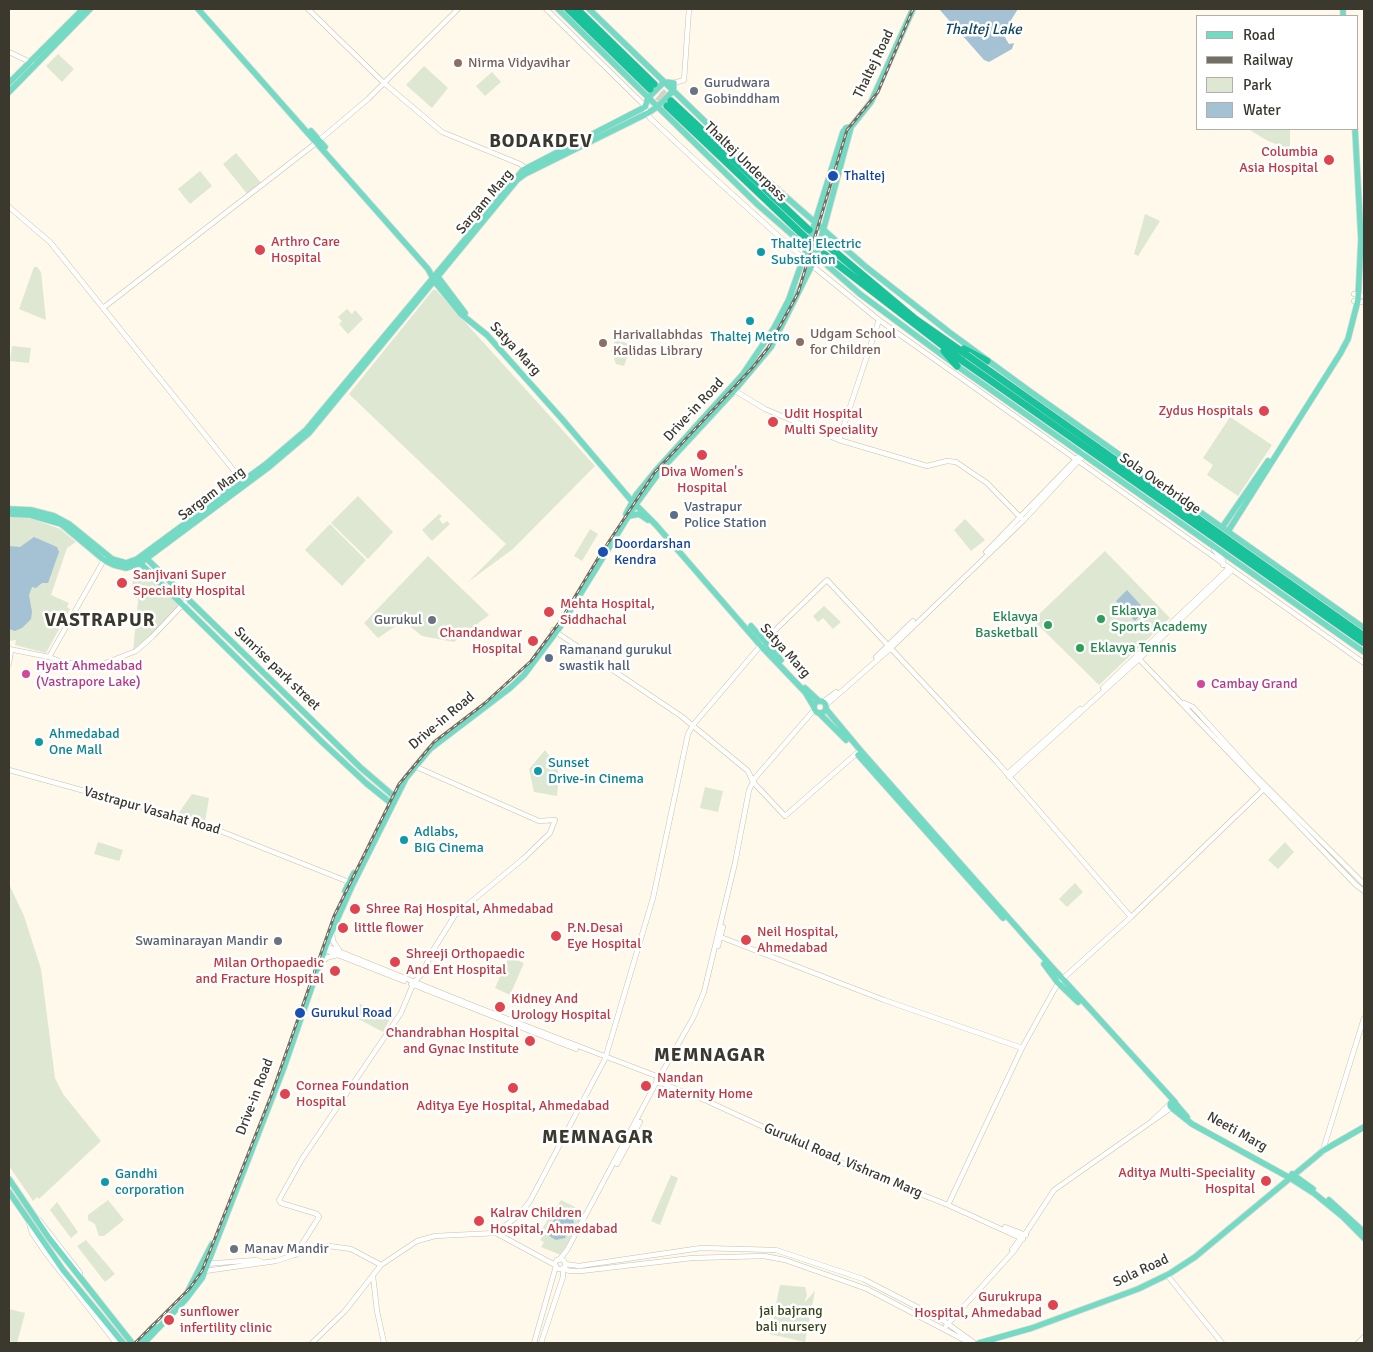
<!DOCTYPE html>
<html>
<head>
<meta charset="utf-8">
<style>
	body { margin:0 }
	#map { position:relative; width:1373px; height:1352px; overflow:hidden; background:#fff9eb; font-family:Signika,sans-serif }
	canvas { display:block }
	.frame { position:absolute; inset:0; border:10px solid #3b382e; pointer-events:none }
	.legend { position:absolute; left:1196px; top:15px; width:162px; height:115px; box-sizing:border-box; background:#fff; border:1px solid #b1afab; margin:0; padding:6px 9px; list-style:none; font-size:15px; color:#3b382e }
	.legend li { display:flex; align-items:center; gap:10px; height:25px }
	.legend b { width:25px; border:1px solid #b1afab }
</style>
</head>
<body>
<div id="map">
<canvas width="1373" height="1352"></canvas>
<div class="frame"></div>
<ul class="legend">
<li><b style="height:6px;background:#75dac3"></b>Road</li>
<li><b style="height:6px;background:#736f64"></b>Railway</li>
<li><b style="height:14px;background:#dee7d2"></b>Park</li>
<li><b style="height:14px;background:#a5c2d4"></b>Water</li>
</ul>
</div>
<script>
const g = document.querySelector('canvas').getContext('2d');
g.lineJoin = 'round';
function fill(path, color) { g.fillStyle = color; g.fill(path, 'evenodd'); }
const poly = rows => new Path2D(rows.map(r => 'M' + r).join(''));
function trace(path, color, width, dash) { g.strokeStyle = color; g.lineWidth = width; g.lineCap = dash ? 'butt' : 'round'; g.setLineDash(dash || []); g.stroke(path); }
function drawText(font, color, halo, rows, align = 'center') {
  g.font = font + ' Signika,sans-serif'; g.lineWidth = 5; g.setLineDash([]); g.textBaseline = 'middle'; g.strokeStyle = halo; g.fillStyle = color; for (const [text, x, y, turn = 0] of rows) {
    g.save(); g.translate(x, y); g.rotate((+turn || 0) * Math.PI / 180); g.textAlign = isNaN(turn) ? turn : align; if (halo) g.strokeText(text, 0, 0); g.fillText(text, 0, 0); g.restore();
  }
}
fill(poly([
	[58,54,74,69,62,82,46,66],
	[424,66,448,88,432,108,406,85],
	[492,72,501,82,485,96,476,86],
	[1248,129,1290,129,1290,149,1268,141],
	[236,153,262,184,248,195,223,164],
	[200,171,212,186,190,204,178,189],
	[1145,214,1160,221,1138,256,1134,254],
	[34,267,37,267,41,272,46,320,19,309],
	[433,290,436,290,595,466,513,549,468,582,506,544,349,394],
	[347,309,352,314,355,310,363,319,348,334,339,324,342,321,338,317],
	[615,339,631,345,624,366,616,364,611,351],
	[12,346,31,348,29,363,10,361],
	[1230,417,1272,445,1238,496,1207,475,1213,465,1203,458],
	[358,496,393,532,368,559,331,523],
	[439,514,442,516,439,519,443,524,447,521,450,524,432,541,422,530],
	[13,516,33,519,60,529,76,542,67,548,51,595,69,603,67,607,70,609,46,653,15,645,16,640,9,641,9,517],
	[965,519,985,540,971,551,954,530],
	[330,524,366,560,342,586,305,550],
	[590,529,598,534,582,561,574,556],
	[1105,551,1170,618,1099,685,1033,620],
	[428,556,489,615,454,642,422,636,403,621,378,638,364,623],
	[142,567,182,605,152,636,133,652,139,591,132,590,133,572],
	[824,606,841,622,833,629,823,618,818,622,813,616],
	[545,750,556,764,559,774,557,796,534,792,529,769],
	[705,787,723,791,718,812,700,808],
	[192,794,209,798,205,822,176,817],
	[98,842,123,850,119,861,94,854],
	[1285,842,1294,852,1278,869,1268,860],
	[1075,883,1083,892,1067,907,1059,899],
	[9,884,24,916,41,969,55,1078,63,1094,101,1141,39,1199,37,1197,33,1201,9,1166],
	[509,957,524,963,510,995,495,988],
	[360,1004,391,1017,383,1032,353,1016],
	[671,1175,678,1178,660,1225,651,1221],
	[108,1200,124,1220,104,1236,99,1236,95,1224,88,1220,88,1215],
	[561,1200,585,1212,561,1255,541,1247,544,1242,540,1240,544,1234,540,1232],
	[57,1202,78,1232,71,1238,50,1210],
	[86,1240,115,1274,105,1282,77,1246],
	[780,1285,805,1287,807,1295,804,1303,815,1291,805,1342,770,1334],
	[9,1309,25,1313,17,1343,9,1341]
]), '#dee7d2');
fill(poly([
	[939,9,1018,9,1011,20,1012,24,1003,34,1009,44,1014,43,1012,49,989,62,984,60],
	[34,537,57,547,59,552,48,583,42,583,36,588,32,587,29,595,32,612,31,619,22,628,15,631,9,629,9,546,20,547],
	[1127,590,1145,610,1135,621,1116,601],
	[561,1211,569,1212,574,1222,565,1238,556,1240,549,1236,549,1227]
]), '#a5c2d4');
trace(poly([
	[654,84,671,101],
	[650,89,667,105],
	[809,230,828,246],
	[806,237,824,254]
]), '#d8d2c5', 7, [7, 3.5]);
const minor = poly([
	[308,9,384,83,442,132,520,164,528,170],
	[546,9,642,103,650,118,711,175,804,259,879,320,1364,663],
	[9,52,32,63],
	[674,83,684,80,689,9],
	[9,207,50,242,243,482],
	[1354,294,1364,296],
	[1354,301,1364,302],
	[103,308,316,143,368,99,458,9],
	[879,320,839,440,927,466,947,461,956,462,987,483,1021,518],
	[732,389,765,409,839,440],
	[1216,547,1214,550,1223,560,1223,565],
	[986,552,1083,452],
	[553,630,681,716,748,771,753,782,785,816,857,753],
	[9,649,49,657,65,663,103,664,136,651,152,637,187,600],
	[49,657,105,558],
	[876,657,913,621],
	[1139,659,1356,885,1364,891],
	[9,664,11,650],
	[1103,688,1228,569],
	[823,702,836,692],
	[1184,703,1193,707,1254,774,1364,884],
	[826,705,891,648,1023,521,1085,454],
	[9,770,200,823,349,882],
	[1007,774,1080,709],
	[1009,777,1139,659,1231,571],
	[1131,917,1265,788],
	[332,932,333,941,339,950],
	[718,936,884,1000,1022,1048],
	[326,946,474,1006,659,1077],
	[718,946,723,927],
	[325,950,404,981],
	[320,966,326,958,337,955],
	[411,984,576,1049],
	[660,1076,693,1018,704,992,735,863,749,790,755,778,814,710],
	'656.5 1080a3.5 3.5 0 1 1 7 0a3.5 3.5 0 1 1-7 0Z',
	[661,1083,707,1101,837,1161,948,1205,1023,1239],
	[1153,1120,1169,1105],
	[1322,1153,1364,1018],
	[617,1164,640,1122],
	[39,1220,80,1273],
	[29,1223,32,1233,45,1252,116,1343],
	[1005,1227,1026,1235],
	[496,1233,519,1215,530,1201,605,1059,653,898,688,734,693,725,767,638,827,580,997,762,1131,917,1058,983,1022,1048,948,1205],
	[1012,1250,1022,1236],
	[295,1255,319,1217,317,1214,281,1203,279,1200,302,1159,401,1013,414,982,422,974,432,952,455,915,523,859,550,833,555,820,539,821,414,766],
	'555 1264a5 5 0 1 1 10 0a5 5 0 1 1-10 0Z',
	[559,1260,567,1250,657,1081],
	[205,1264,256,1260,262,1262],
	[565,1264,579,1266,701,1248,776,1250,863,1279,944,1321,973,1342],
	[564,1268,569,1271,581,1271,692,1258,764,1256,785,1260,867,1289,970,1343],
	[198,1272,276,1261,309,1250,329,1246,351,1249,381,1265],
	[1167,1275,1222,1343],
	[373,1276,377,1311,384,1343],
	[946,1326,1014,1251,1054,1190,1171,1108],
	[312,1343,345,1311,381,1265,417,1241,435,1236,496,1233,555,1265],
	[534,1343,556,1266],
	[541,1343,563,1277,563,1269],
	[1358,1343,1364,1337]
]);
const major = poly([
	[198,9,428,269,435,282,461,314,487,335,562,419,630,499,656,525,761,646,805,692,814,707],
	[558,9,757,204,860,294,957,366,1364,652],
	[589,9,753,168,866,267,949,332,1028,390,1364,628],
	[1343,9,1343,16],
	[9,83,83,9],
	[9,92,90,9],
	[311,131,325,147],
	[438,277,465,313],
	[9,509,31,510,54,516,69,524,112,559,126,563,137,559,266,464,306,430,523,170,645,107,648,98,664,82,674,83,673,91,657,107,648,113,525,174,517,180,309,433,269,467,139,564,126,568,114,565,104,560,61,524,30,515,9,514],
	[626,514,636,495,658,468,743,374,774,328,789,299,807,248,843,132,846,128,851,127],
	[629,516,639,514,648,520],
	[1221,529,1268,461],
	[1227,533,1340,354,1348,339,1358,300,1361,239,1355,129],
	[145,557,361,768,396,798],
	[137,560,322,742,366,783,392,804],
	[751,626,781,660],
	[805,688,819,701],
	'814 707a6 6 0 1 1 12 0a6 6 0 1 1-12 0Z',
	[826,709,861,751,1051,966,1175,1102],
	[820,714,846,740],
	[858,755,1003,918],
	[345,891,354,873],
	[1044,964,1058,983,1078,1002],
	'1170 1105a3 3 0 1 1 6 0a3 3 0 1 1-6 0Z',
	[1175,1103,1187,1117],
	[1172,1108,1192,1124,1290,1178,1315,1194,1342,1216,1364,1238],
	[1292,1174,1313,1189],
	[9,1179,49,1238,132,1343],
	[9,1192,63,1270,123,1343],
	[1329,1200,1364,1232],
	[188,1291,212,1244],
	[138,1343,154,1326],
	[144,1343,186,1299,202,1278,283,1070,328,940,352,886,406,778,430,749,510,688,524,675,560,627,634,507,661,470,734,391,771,347,816,257,851,127,871,102,913,9],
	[979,1343,1032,1328,1138,1289,1169,1274,1195,1257,1324,1150,1364,1127]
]);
const highway = poly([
	[568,9,650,89],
	[577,9,654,84],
	[671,101,809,230],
	[667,106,805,237],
	[828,246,914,318,967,355],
	[824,254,964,362],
	[964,349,987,361],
	[944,351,957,366]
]);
trace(minor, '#c9c0a9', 5.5);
trace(major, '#dcdbd9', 7);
trace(highway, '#dcdbd9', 8);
trace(minor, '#fff', 4.5);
trace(major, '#75dac3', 5.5);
trace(highway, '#19c29b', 7);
const rail = poly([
	[135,1343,190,1288,202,1271,271,1096,334,916,399,784,434,742,485,703,531,661,559,623,600,555,655,472,753,367,768,348,798,293,847,130,878,92,913,9]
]);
trace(rail, '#736f64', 3);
trace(rail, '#fff', 1, [4]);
const highwayBridge = poly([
	[967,355,1364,636],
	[964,362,1364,643]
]);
trace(highwayBridge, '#dcdbd9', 8, []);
trace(highwayBridge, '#19c29b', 7);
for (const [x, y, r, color] of [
	[458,63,5,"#8d6e63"],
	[694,91,5,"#6b7280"],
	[1329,160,6,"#e0444e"],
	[833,176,6,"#1a4fb4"],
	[260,250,6,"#e0444e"],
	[761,252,5,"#0f9aa8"],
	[750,321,5,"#0f9aa8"],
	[800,342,5,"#8d6e63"],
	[603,343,5,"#8d6e63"],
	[1264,411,6,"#e0444e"],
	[773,422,6,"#e0444e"],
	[702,455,6,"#e0444e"],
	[674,515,5,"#5c6f8a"],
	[603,552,6,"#1a4fb4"],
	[122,583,6,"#e0444e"],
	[549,612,6,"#e0444e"],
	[1101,619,5,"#2e9e5b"],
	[432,620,5,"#6b7280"],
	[1048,625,5,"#2e9e5b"],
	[533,641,6,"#e0444e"],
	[1080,648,5,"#2e9e5b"],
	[549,658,5,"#5c6f8a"],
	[26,674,5,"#d1479c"],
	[1201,684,5,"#d1479c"],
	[39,742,5,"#0f9aa8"],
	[538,771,5,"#0f9aa8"],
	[404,840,5,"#0f9aa8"],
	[355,909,6,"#e0444e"],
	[343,928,6,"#e0444e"],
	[556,936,6,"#e0444e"],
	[746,940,6,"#e0444e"],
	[278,941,5,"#6b7280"],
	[395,962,6,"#e0444e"],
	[335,971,6,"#e0444e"],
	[500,1007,6,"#e0444e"],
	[300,1013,6,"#1a4fb4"],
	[530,1041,6,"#e0444e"],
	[646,1086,6,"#e0444e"],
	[513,1088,6,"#e0444e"],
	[285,1094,6,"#e0444e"],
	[1266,1181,6,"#e0444e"],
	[105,1182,5,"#0f9aa8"],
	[479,1221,6,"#e0444e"],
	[234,1249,5,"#6b7280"],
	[1053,1305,6,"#e0444e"],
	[169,1320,6,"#e0444e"]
]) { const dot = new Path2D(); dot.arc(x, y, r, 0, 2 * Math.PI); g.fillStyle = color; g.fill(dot); trace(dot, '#fff', 2); }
drawText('14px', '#785e54', '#fff', [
	["Nirma Vidyavihar",468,63],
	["Udgam School",810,334],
	["for Children",810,350],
	["Harivallabhdas",613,335],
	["Kalidas Library",613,351]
], 'left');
drawText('14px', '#3b382e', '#fff', [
	["Thaltej Road",874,64,-64],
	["Thaltej Underpass",745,162,44],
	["Sargam Marg",485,202,-50],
	["Satya Marg",515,349,47],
	["Drive-in Road",694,410,-47],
	["Sola Overbridge",1160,484,35],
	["Sargam Marg",212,494,-37],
	["Satya Marg",785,651,48],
	["Sunrise park street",277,669,44],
	["Drive-in Road",442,721,-40],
	["Vastrapur Vasahat Road",152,811,16],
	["Drive-in Road",255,1097,-69],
	["Neeti Marg",1237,1132,29],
	["Gurukul Road, Vishram Marg",843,1161,23],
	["Sola Road",1141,1271,-25]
]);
drawText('14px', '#5b616d', '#fff', [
	["Gurudwara",704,83],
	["Gobinddham",704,99],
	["Gurukul",422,620,"right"],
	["Swaminarayan Mandir",268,941,"right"],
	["Manav Mandir",244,1249]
], 'left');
drawText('14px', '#be3a42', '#fff', [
	["Columbia",1318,152,"right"],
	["Asia Hospital",1318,168,"right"],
	["Arthro Care",271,242],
	["Hospital",271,258],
	["Zydus Hospitals",1253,411,"right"],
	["Udit Hospital",784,414],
	["Multi Speciality",784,430],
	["Diva Women's",702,472,"center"],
	["Hospital",702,488,"center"],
	["Sanjivani Super",133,575],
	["Speciality Hospital",133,591],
	["Mehta Hospital,",560,604],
	["Siddhachal",560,620],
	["Chandandwar",522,633,"right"],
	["Hospital",522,649,"right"],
	["Shree Raj Hospital, Ahmedabad",366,909],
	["little flower",354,928],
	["P.N.Desai",567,928],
	["Eye Hospital",567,944],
	["Neil Hospital,",757,932],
	["Ahmedabad",757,948],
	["Shreeji Orthopaedic",406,954],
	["And Ent Hospital",406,970],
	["Milan Orthopaedic",324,963,"right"],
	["and Fracture Hospital",324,979,"right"],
	["Kidney And",511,999],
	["Urology Hospital",511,1015],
	["Chandrabhan Hospital",519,1033,"right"],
	["and Gynac Institute",519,1049,"right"],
	["Nandan",657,1078],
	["Maternity Home",657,1094],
	["Cornea Foundation",296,1086],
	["Hospital",296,1102],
	["Aditya Eye Hospital, Ahmedabad",513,1106,"center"],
	["Aditya Multi-Speciality",1255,1173,"right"],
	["Hospital",1255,1189,"right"],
	["Kalrav Children",490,1213],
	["Hospital, Ahmedabad",490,1229],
	["Gurukrupa",1042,1297,"right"],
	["Hospital, Ahmedabad",1042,1313,"right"],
	["sunflower",180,1312],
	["infertility clinic",180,1328]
], 'left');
drawText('14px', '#164399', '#fff', [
	["Thaltej",844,176],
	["Doordarshan",614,544],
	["Kendra",614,560],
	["Gurukul Road",311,1013]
], 'left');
drawText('14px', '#0d838f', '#fff', [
	["Thaltej Electric",771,244],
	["Substation",771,260],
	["Thaltej Metro",750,337,"center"],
	["Ahmedabad",49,734],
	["One Mall",49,750],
	["Sunset",548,763],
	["Drive-in Cinema",548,779],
	["Adlabs,",414,832],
	["BIG Cinema",414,848],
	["Gandhi",115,1174],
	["corporation",115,1190]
], 'left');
drawText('14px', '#4e5e75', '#fff', [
	["Vastrapur",684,507],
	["Police Station",684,523],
	["Ramanand gurukul",559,650],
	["swastik hall",559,666]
], 'left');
drawText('14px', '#27864d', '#fff', [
	["Eklavya",1111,611],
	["Sports Academy",1111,627],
	["Eklavya",1038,617,"right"],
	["Basketball",1038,633,"right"],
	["Eklavya Tennis",1090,648]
], 'left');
drawText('14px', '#b23c85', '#fff', [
	["Hyatt Ahmedabad",36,666],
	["(Vastrapore Lake)",36,682],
	["Cambay Grand",1211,684]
], 'left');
drawText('14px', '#364417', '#fff', [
	["jai bajrang",791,1311],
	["bali nursery",791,1327]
]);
drawText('italic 15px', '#124761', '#fff', [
	["Thaltej Lake",983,30]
]);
g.letterSpacing = '1px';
drawText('bold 19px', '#3b382e', '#fff', [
	["BODAKDEV",541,142],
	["VASTRAPUR",100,621],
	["MEMNAGAR",710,1056],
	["MEMNAGAR",598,1138]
]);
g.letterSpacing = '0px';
</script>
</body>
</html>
